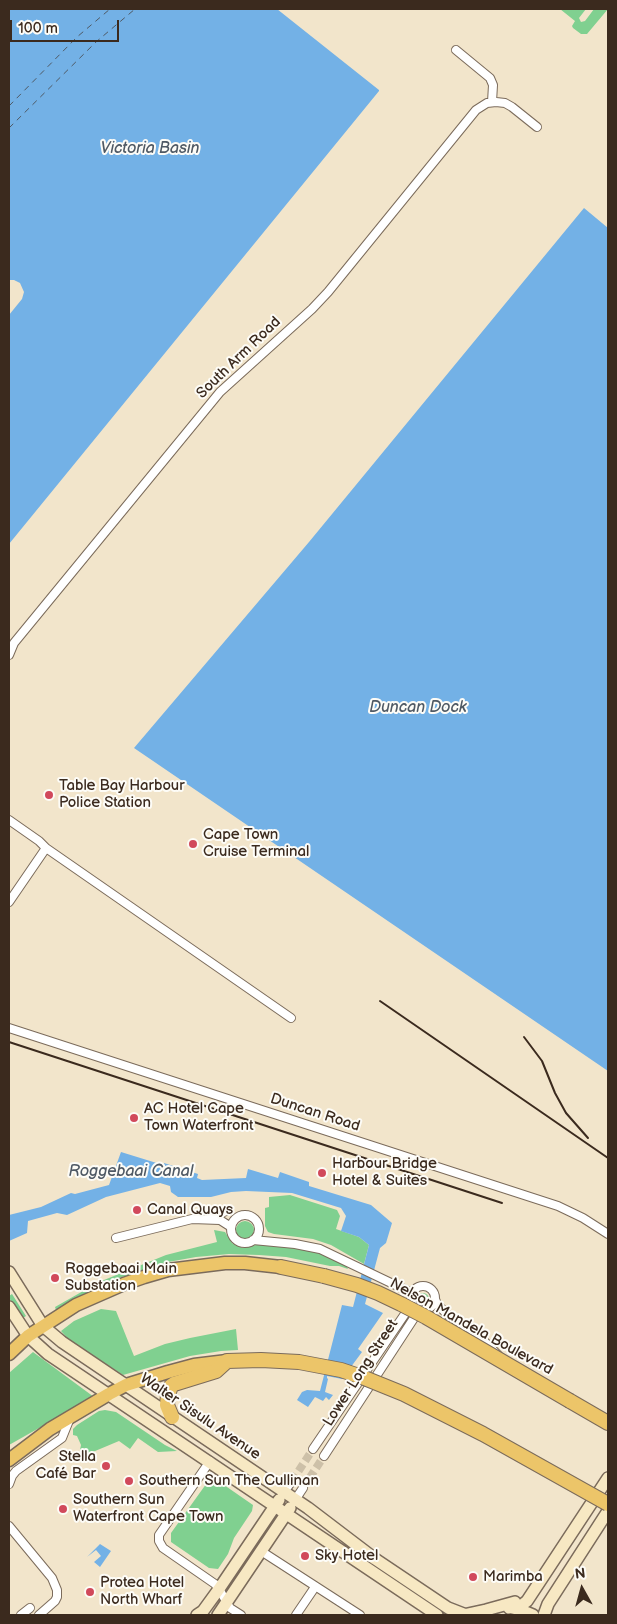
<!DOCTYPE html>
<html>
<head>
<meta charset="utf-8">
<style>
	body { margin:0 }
	#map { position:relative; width:617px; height:1624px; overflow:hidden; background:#f2e5cb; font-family:"Balsamiq Sans",sans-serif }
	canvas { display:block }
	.frame { position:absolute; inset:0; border:10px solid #3b2a1e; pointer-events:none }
	.north { position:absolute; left:557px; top:1564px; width:50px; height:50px; -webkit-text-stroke:4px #fdfcf7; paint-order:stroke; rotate:353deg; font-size:14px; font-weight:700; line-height:20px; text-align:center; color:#3b2a1e }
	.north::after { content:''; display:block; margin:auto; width:18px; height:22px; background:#3b2a1e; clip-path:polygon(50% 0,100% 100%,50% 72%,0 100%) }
	.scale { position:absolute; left:10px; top:20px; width:109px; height:22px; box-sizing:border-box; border:2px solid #3b2a1e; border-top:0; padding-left:6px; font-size:15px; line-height:18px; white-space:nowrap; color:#3b2a1e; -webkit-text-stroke:4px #fdfcf7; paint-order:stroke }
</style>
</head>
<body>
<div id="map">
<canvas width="617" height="1624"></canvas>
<div class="frame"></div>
<div class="north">N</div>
<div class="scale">100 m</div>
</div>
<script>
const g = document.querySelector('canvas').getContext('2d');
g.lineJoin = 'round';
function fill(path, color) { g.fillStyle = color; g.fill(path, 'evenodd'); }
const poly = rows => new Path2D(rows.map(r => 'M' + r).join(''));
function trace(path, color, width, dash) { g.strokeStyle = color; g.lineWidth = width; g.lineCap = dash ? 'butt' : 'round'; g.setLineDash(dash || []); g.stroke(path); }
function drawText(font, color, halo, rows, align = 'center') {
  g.font = font + ' "Balsamiq Sans",sans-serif'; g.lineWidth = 4; g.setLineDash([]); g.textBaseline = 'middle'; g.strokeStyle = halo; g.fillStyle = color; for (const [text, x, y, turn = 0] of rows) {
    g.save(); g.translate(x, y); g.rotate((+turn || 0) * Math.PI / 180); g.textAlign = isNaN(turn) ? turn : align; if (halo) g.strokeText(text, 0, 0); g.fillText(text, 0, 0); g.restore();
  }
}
fill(poly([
	[560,9,586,9,579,18,581,22,585,21,594,9,608,9,587,34,581,34,573,28,572,26,575,21],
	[290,1195,337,1210,340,1216,336,1229,359,1237,369,1245,364,1264,331,1245,313,1239,274,1234,268,1232,265,1226,265,1208,269,1207,269,1197],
	'236 1230a9 9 0 1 1 18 0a9 9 0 1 1-18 0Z',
	[214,1230,225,1232,232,1243,237,1246,243,1248,260,1244,300,1249,330,1256,346,1265,348,1269,339,1266,330,1266,286,1257,259,1255,229,1254,196,1257,168,1262,122,1277,100,1285,56,1310,55,1307,99,1282,166,1255,217,1242],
	'417 1299a6 6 0 1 1 12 0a6 6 0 1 1-12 0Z',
	[12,1294,26,1316,23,1318,9,1298,9,1296],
	[101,1309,116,1311,134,1356,165,1344,190,1338,236,1329,238,1350,221,1351,190,1356,123,1375,68,1339,61,1331,74,1321],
	[33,1352,94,1397,9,1445,9,1373],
	[105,1410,116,1412,165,1445,177,1451,158,1452,138,1438,130,1449,119,1441,88,1454,80,1450,81,1445,77,1436,73,1435,73,1429,77,1425,99,1411],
	[214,1478,253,1505,252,1511,234,1538,228,1554,218,1569,209,1568,171,1542,171,1533,209,1480]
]), '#80d090');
fill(poly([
	[9,9,277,9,379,90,379,91,9,544,9,315,22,299,24,292,20,283,14,280,9,280],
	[584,208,608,228,608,1071,134,748,309,542],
	[121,1152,163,1165,164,1163,198,1174,197,1178,202,1180,246,1178,248,1169,278,1178,280,1172,309,1182,309,1186,371,1205,392,1223,386,1243,380,1248,365,1304,383,1313,358,1349,362,1352,342,1379,327,1376,327,1378,328,1379,325,1392,333,1395,329,1400,326,1397,323,1401,315,1397,308,1407,297,1400,302,1392,307,1390,320,1391,342,1305,353,1307,369,1245,359,1237,341,1231,346,1216,341,1208,292,1193,246,1191,231,1192,211,1197,178,1197,171,1192,170,1186,160,1183,106,1197,67,1215,57,1213,28,1221,27,1233,9,1241,9,1215,41,1207,71,1193,75,1194,109,1185],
	[100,1544,111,1551,100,1567,94,1562,101,1556,96,1550,87,1557]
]), '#73b1e6');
trace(poly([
	[9,106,77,37,110,9],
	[9,128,96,42,135,9]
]), '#4f5964', 1, [6, 5]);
trace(poly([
	[292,1481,313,1449],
	[303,1488,324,1456]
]), '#cdc0a8', 8, [8, 4]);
const street = poly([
	[456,50,490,78,493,85,492,102],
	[9,655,14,643,220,392,312,309,328,292,476,110,487,103,496,102,505,103,512,107,537,127],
	[9,820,39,841,46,848,291,1018],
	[9,902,46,848],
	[9,1028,558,1206,583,1218,608,1234],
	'231 1229a14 14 0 1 1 28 0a14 14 0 1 1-28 0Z',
	[210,1218,226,1211],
	[116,1238,192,1219,220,1220,231,1227],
	[253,1240,295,1244,320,1249,412,1293],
	'411 1298a12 12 0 1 1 24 0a12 12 0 1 1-24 0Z',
	[435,1299,437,1304,447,1314,482,1339,498,1355],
	[313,1449,411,1305],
	[324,1456,414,1318,426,1309],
	[210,1461,159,1535,159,1541,163,1548,215,1584,219,1589,230,1608,241,1615],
	[9,1484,12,1476,16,1471,62,1438,70,1418],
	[284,1492,292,1481],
	[295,1500,303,1488],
	[9,1526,52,1578,57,1590,57,1597,55,1601,39,1615],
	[261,1551,360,1615],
	[21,1615,30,1608],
	[296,1615,315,1587]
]);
const secondary = poly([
	[9,1272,43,1326,62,1342,308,1508,375,1559,448,1608,466,1615],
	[9,1307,28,1336,48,1354,437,1615],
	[509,1608,522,1605,527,1601,608,1478],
	[512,1608,521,1610,533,1615],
	[197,1615,203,1611,219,1589,279,1500],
	[218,1615,290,1508],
	[463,1615,486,1610,515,1602],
	[544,1615,548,1604,608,1511]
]);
const primary = poly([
	[9,1354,28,1336,76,1305,124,1284,144,1277,168,1270,225,1263,245,1263,281,1267],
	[9,1460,50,1429,109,1394,126,1385,168,1372,194,1365,227,1361]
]);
const highway = poly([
	[281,1267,324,1276],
	[570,1401,608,1423],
	[172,1417,167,1405,168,1395,171,1386,174,1384,216,1371,227,1361,261,1360,299,1362,341,1370,362,1377]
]);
trace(street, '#7b6b5b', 10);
trace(secondary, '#7b6b5b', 14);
trace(primary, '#7b6b5b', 15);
trace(highway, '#7b6b5b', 16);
trace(street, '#fff', 8);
trace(secondary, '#f7e8c3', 11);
trace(primary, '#ecc569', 12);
trace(highway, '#ecc569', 14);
trace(poly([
	[380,1001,608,1158],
	[524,1037,542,1061,555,1093,566,1113,588,1138],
	[9,1042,502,1203]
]), '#3b2a1e', 2);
const highwayBridge = poly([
	[324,1276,357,1285,378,1293,401,1304,426,1317,570,1401],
	[362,1377,404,1394,483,1434,608,1504]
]);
trace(highwayBridge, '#7b6b5b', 16, []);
trace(highwayBridge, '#ecc569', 14);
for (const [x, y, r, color] of [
	[49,795,5,"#d1495b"],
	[193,844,5,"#d1495b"],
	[134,1118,5,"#d1495b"],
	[322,1173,5,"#d1495b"],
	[137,1210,5,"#d1495b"],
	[55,1278,5,"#d1495b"],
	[106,1466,5,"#d1495b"],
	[129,1481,5,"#d1495b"],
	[63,1509,5,"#d1495b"],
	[305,1556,5,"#d1495b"],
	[473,1577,5,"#d1495b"],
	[90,1592,5,"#d1495b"]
]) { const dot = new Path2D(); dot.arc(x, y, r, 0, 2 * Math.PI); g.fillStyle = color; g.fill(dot); trace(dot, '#fdfcf7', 2); }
drawText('15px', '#3b2a1e', '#fdfcf7', [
	["South Arm Road",239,358,-44],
	["Duncan Road",315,1113,18],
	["Nelson Mandela Boulevard",471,1327,29],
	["Lower Long Street",361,1373,-57],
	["Walter Sisulu Avenue",200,1417,34]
]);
drawText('15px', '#3b2a1e', '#fdfcf7', [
	["Table Bay Harbour",59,786],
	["Police Station",59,803],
	["Cape Town",203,835],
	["Cruise Terminal",203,852],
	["AC Hotel Cape",144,1109],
	["Town Waterfront",144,1126],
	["Harbour Bridge",332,1164],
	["Hotel & Suites",332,1181],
	["Canal Quays",147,1210],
	["Roggebaai Main",65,1269],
	["Substation",65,1286],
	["Stella",96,1457,"right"],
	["Café Bar",96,1474,"right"],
	["Southern Sun The Cullinan",139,1481],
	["Southern Sun",73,1500],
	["Waterfront Cape Town",73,1517],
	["Sky Hotel",315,1556],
	["Marimba",483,1577],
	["Protea Hotel",100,1583],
	["North Wharf",100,1600]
], 'left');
drawText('italic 16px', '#4f5964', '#fdfcf7', [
	["Victoria Basin",150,149],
	["Duncan Dock",418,708],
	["Roggebaai Canal",131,1172]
]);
</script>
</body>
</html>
